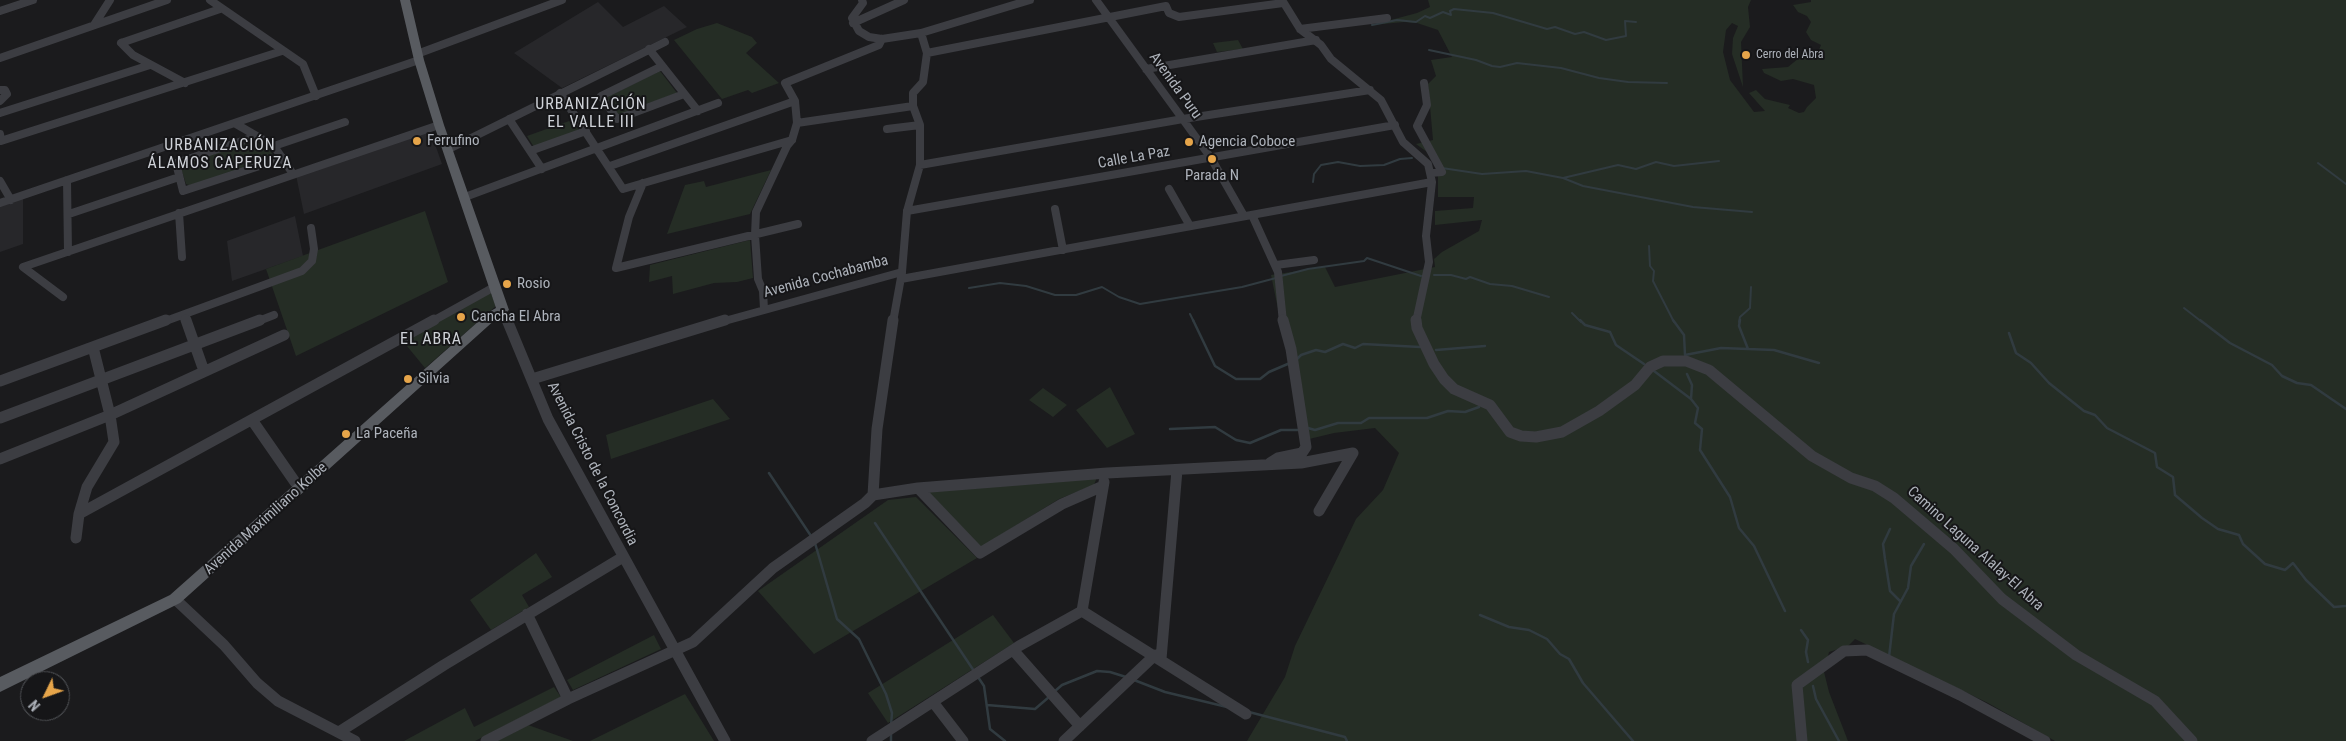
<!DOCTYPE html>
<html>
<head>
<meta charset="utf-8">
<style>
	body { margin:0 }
	#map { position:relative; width:2346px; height:741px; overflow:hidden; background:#1b1b1d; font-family:"Roboto Condensed",sans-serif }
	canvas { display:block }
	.north { position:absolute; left:20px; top:671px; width:50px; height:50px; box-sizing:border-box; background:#161618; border:1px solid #535559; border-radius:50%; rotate:228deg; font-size:14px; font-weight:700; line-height:20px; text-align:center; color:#aeb3bb }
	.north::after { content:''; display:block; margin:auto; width:18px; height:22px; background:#e6a54a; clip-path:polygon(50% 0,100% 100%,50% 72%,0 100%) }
</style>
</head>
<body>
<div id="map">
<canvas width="2346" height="741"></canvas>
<div class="north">N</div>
</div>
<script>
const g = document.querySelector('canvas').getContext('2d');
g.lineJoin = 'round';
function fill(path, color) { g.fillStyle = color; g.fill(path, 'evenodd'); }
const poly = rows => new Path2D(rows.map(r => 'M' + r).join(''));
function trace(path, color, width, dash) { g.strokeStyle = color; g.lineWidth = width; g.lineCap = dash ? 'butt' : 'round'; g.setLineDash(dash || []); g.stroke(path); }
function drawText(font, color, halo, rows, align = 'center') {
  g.font = font + ' "Roboto Condensed",sans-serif'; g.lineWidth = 4; g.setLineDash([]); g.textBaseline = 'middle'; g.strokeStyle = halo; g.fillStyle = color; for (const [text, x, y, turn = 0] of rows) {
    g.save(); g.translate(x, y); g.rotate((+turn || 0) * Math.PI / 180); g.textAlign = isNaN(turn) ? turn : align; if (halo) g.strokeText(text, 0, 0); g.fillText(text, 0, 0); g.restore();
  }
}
fill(poly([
	[598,2,623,27,664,6,687,27,562,88,514,53],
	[430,130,442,164,304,214,296,175],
	[23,198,23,244,0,252,0,206],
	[295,216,303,256,232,281,227,241]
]), '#27272a');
fill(poly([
	[1428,0,1751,0,1748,7,1750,27,1741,42,1743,87,1732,54,1733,38,1738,26,1732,23,1726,30,1723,52,1730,80,1754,112,1765,111,1749,93,1756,90,1765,99,1790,105,1788,108,1799,113,1804,112,1807,107,1816,98,1814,85,1793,79,1781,81,1764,73,1762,69,1788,67,1799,58,1813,54,1819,50,1821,45,1811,40,1806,32,1811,22,1807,16,1798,12,1793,5,1811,2,1811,0,2346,0,2346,741,2055,741,1988,703,1855,639,1848,646,1829,652,1824,672,1829,692,1848,741,1247,741,1285,677,1295,646,1356,519,1383,490,1399,453,1375,428,1334,433,1305,440,1271,275,1325,267,1335,287,1435,267,1434,259,1442,252,1479,231,1482,220,1435,225,1435,211,1473,208,1474,197,1438,197,1438,167,1427,152,1416,144,1433,140,1428,84,1436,76,1431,60,1452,57,1438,30,1417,23,1404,22,1372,25,1417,13,1430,7],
	[717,23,752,37,757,43,746,53,779,83,752,93,748,90,722,99,674,40,697,29],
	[1238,40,1243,49,1217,52,1213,43],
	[660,71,677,93,617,115,605,98],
	[572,120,579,130,534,147,527,136],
	[253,140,268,148,274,156,272,159,191,186,186,184,180,165],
	[771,170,750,214,667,234,685,185,704,181,706,187],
	[425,211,448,282,296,356,266,269],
	[750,240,753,278,737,282,714,283,673,294,672,276,649,282,650,265],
	[490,291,496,306,425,368,402,340],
	[1110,387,1135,434,1107,448,1076,410],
	[1043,388,1067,405,1053,417,1029,400],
	[713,399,730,419,611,459,606,435],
	[1097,477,1094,485,1059,499,981,547,927,491],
	[916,497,977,558,814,654,758,591,888,500],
	[536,553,552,577,522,595,529,607,491,630,470,600],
	[993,615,1014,643,888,723,868,693],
	[654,635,661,649,573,690,567,680],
	[554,687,561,697,475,741,404,741,465,708,474,727],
	[685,694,714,741,590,741],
	[528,725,573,741,497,741]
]), '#252d25');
trace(poly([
	[1372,25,1397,20,1416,22,1425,16,1430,18,1443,12,1451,15,1450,11,1454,9,1493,13,1547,29,1555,27,1575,34,1584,32,1606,40,1626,36,1625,21,1636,22],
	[1429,50,1476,60,1492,66,1500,67,1517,63,1561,68,1599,78,1628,82,1667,83],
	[2318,163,2346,184],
	[1442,168,1482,174,1526,171,1563,178,1618,165,1636,169,1656,162,1674,166,1719,161],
	[1563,178,1583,186,1693,207,1752,212],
	[1313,182,1314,174,1321,165,1338,162,1360,166,1384,165,1400,159,1412,158],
	[1649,246,1650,266,1654,271,1653,281,1674,322],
	[1434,275,1451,275,1466,279,1470,277,1490,284,1512,286,1549,297],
	[1281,276,1308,269,1364,261,1367,258,1421,276],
	[969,288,1000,283,1026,286,1055,295,1076,295,1102,287,1119,297,1140,304,1242,287,1276,278],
	[2184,308,2202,322],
	[1572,313,1581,322],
	[1190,314,1194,322],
	[1739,322,1740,317,1750,308,1751,287]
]), '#313b40', 2);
trace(poly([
	[1193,320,1215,366,1236,379,1260,379,1269,372,1290,363],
	[1580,320,1585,325,1610,332,1616,345,1644,364],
	[1673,320,1684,335,1685,355,1721,348,1748,349,1739,326,1740,320],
	[2200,320,2230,343,2272,365,2282,376,2297,383,2311,385,2346,409],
	[2009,333,2016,353,2031,363,2049,383,2084,411,2095,415,2107,428,2155,453,2157,467,2173,477,2175,495,2202,518,2218,529,2239,535,2243,544,2265,564,2285,570,2293,563,2306,580,2334,607,2346,606],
	[1748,349,1774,350,1819,363],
	[1436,350,1485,346],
	[1297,359,1301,355,1316,350,1325,352,1343,344,1355,348,1363,344,1420,347],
	[1654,371,1691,399],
	[1687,374,1692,385,1691,399,1698,408,1695,423,1702,429,1700,450,1730,497,1739,528,1754,546,1785,611],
	[1308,428,1315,430,1338,423,1361,423,1369,418,1427,418,1448,411,1465,412,1479,407],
	[1170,429,1215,427,1236,440,1250,443,1281,430,1300,430],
	[769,473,811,536],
	[875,523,974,671],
	[1890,529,1883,544,1885,559,1890,591,1900,601],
	[815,543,837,619,859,639,886,694,892,713,891,725],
	[1480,615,1509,627,1529,630,1547,639,1560,654,1569,659,1583,683,1633,741],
	[1801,630,1808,640,1806,652,1808,662],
	[1889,657,1894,614,1908,588,1911,566,1924,544],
	[978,677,984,686,990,729,1005,741],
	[1134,680,1165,692,1227,707],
	[1813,686,1816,699,1839,741],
	[1055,691,1062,685,1097,671,1110,672,1126,677],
	[987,705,1035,709,1049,697],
	[1249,712,1345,737,1347,741],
	[891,733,891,741]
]), '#313b40', 2.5);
trace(poly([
	[210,0,303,64,316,96],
	[862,0,863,3,852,18,859,31,869,37,882,39,921,33,927,53,923,82,913,93,913,106,920,125,920,165,907,211,902,272,893,322],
	[1096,0,1211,158,1244,216],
	[1282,0,1300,29,1321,45,1331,59,1381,100,1403,142,1428,164,1432,182,1426,236,1429,262,1416,322],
	[0,11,33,0],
	[853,23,904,0],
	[94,25,110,0],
	[1300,29,1387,18],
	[921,33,1030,0],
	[121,43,220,9],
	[121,43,133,55,185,83],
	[649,49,698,111],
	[927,53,1166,6,1169,13,1179,17,1283,3],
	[417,54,562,0],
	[0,58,167,0],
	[662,66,601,96,617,119,684,94],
	[1146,69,1316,40],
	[1424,83,1427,105,1417,126,1442,172,1430,173],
	[0,90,5,90,7,94,0,101],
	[560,93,623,189,792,140],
	[0,113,150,65],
	[509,119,542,169],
	[797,123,913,106],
	[236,124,274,146,293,174],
	[887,129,920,125],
	[0,134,1,141,282,51],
	[257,136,176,163,183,191,284,158],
	[274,146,345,122],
	[447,150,665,42],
	[530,151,586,131],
	[920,165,1183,119,1370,90],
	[610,166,795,101],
	[67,180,68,252],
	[0,181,11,200],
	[643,183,629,217,616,268,798,224],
	[1169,189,1190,226],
	[465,197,718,103],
	[0,203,419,60],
	[1055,209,1063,250],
	[907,211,1395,125],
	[179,213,182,257],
	[69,214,179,177],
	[1252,215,1278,272,1283,322],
	[1276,265,1314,260],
	[901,279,1432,182],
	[63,297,23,267,439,125],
	[764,309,763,291,758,279,755,235,756,212,787,146,792,140,797,123,795,101,785,83,879,45,882,39],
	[503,310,508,322],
	[184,315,186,322],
	[163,322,302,271,312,261,314,249,311,228],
	[256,322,274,315],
	[431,322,496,286],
	[721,322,902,272]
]), '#3c3d42', 8);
trace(poly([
	[186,320,204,371],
	[507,320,548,419,725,741],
	[1416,320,1417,328,1434,364,1444,379,1454,389,1490,405,1510,432,1521,436,1536,437,1562,432,1599,411,1635,385,1650,367,1663,361,1686,361,1709,370,1812,456,1851,478,1875,486,1894,498,1954,549,2002,599,2076,655,2155,701,2192,741],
	[532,379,725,320],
	[0,381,166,320],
	[0,418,260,320],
	[252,420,295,482,304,485],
	[0,459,110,415,284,335],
	[1270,463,1278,458,1302,453,1306,447,1291,349,1283,320],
	[918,488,980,553,1062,504,1103,486],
	[873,495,918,488,1107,473,1301,463,1353,453],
	[1319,511,1353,453],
	[79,514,434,320],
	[76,538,79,514,87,487,114,442,110,415,93,347],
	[175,599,224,645,257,683,278,701,355,741],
	[1082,611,1246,714],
	[1082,611,1104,482],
	[527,614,568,699],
	[1013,650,1080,726],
	[1161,659,1177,470],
	[933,702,963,741],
	[339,732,444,665,623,557],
	[486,741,568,699,693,642,773,568,865,503,873,495,877,429,893,320],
	[872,741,1019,646,1082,611],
	[1064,741,1155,655],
	[1802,741,1797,685,1844,651,1867,650,1960,695,2045,741]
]), '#3c3d42', 11);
fill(poly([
	[400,0,410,0,424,60,444,125,509,310,497,318,180,603,0,692,0,677,170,595,489,312,496,308,434,125,414,60,400,0]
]), '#585b60');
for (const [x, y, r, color] of [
	[1746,55,5,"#e6a54a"],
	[417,141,5,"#e6a54a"],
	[1189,142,5,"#e6a54a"],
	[1212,159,5,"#e6a54a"],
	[507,284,5,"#e6a54a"],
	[461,317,5,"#e6a54a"],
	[408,379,5,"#e6a54a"],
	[346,434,5,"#e6a54a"]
]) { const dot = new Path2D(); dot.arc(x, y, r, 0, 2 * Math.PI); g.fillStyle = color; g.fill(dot); trace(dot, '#161618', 2); }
drawText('12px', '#aeb3bb', '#161618', [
	["Cerro del Abra",1756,55]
], 'left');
drawText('15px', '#aeb3bb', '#161618', [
	["Avenida Puru",1175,86,54],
	["Calle La Paz",1134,158,-10],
	["Avenida Cochabamba",826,277,-15],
	["Avenida Cristo de la Concordia",592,464,63],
	["Avenida Maximiliano Kolbe",266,519,-42],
	["Camino Laguna Alalay-El Abra",1975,549,42]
]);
drawText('15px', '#aeb3bb', '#161618', [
	["Ferrufino",427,141],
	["Agencia Coboce",1199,142],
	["Parada N",1212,176,"center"],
	["Rosio",517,284],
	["Cancha El Abra",471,317],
	["Silvia",418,379],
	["La Paceña",356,434]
], 'left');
g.letterSpacing = '1px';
drawText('16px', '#cfd2d8', '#161618', [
	["URBANIZACIÓN",591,105],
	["EL VALLE III",591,123],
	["URBANIZACIÓN",220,146],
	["ÁLAMOS CAPERUZA",220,164],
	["EL ABRA",431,340]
]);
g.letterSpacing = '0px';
</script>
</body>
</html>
